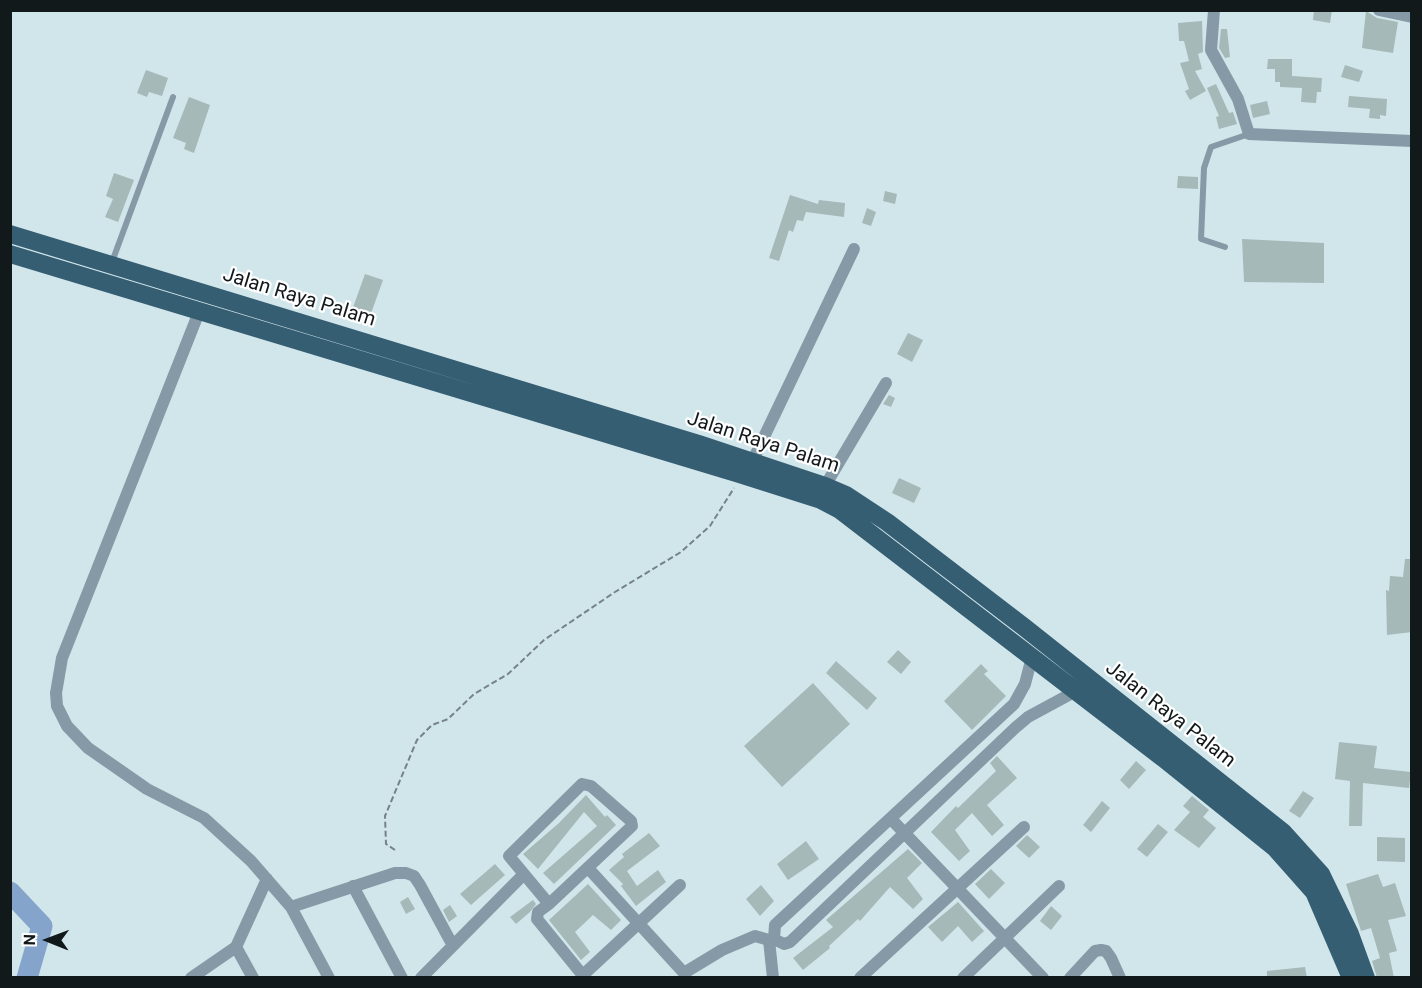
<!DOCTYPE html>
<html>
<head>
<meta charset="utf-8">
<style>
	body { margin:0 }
	#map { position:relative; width:1422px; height:988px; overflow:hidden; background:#d1e6eb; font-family:Roboto,sans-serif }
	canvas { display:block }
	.frame { position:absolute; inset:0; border:12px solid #12191b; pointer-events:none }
	.north { position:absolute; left:18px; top:910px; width:60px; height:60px; -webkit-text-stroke:4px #fff; paint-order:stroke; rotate:271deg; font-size:16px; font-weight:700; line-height:24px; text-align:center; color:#12191b }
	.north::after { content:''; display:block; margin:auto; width:21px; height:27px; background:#12191b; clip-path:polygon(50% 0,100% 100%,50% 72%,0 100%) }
</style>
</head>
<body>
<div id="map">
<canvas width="1422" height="988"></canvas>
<div class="frame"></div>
<div class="north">N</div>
</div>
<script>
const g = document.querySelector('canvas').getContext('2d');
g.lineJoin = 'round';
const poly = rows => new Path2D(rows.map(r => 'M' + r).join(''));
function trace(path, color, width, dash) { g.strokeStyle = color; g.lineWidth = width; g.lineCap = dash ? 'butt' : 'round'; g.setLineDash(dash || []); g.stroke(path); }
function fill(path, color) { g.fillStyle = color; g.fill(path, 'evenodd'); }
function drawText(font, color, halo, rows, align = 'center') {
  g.font = font + ' Roboto,sans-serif'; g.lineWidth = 4.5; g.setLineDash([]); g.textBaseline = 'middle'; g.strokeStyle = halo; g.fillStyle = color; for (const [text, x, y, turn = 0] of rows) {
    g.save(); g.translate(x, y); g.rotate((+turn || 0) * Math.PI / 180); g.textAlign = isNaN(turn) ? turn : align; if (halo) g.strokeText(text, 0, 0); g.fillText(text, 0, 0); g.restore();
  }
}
trace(poly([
	[10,892,42,926,27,978]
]), '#84a4cb', 21);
fill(poly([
	[1314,10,1332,10,1330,23,1313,20],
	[1366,11,1377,18,1398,22,1393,53,1362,48],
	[1202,21,1203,52,1198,54,1202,69,1195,71,1206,91,1190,100,1185,91,1189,89,1180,63,1189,61,1184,41,1179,41,1178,23],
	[1221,29,1227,29,1230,57,1225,58,1219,48],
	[1268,59,1292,59,1292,76,1322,78,1321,92,1317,92,1316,103,1301,102,1302,88,1280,87,1280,82,1275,82,1275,69,1267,69],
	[1345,65,1363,71,1359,82,1341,77],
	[146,70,168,78,162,96,149,92,147,97,137,93],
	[1216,84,1229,113,1233,112,1237,124,1219,129,1216,117,1219,116,1207,88],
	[1349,96,1387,99,1386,116,1380,115,1380,119,1369,118,1370,109,1348,107],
	[189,97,210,105,194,153,184,149,186,143,173,138],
	[1267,101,1270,114,1253,118,1250,105],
	[114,173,134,180,118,222,105,217,113,199,106,196],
	[1178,176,1198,177,1198,189,1177,188],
	[885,191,897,194,895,204,883,201],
	[790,195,818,204,819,200,845,203,844,217,806,212,803,221,797,220,793,232,789,230,779,261,769,258],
	[867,208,876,212,871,226,862,223],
	[1242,239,1324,243,1324,283,1244,282],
	[365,274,383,280,369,319,351,313],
	[908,333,923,340,912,362,897,354],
	[889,395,895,398,891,407,883,404],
	[899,478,921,488,914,503,892,493],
	[1405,559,1412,559,1412,632,1387,635,1386,590,1389,591,1390,576,1403,577],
	[898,650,911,662,901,674,887,662],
	[836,661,877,698,867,710,826,673],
	[981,664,988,671,984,674,1006,696,972,730,944,701],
	[813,683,850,724,782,787,744,746],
	[1339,742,1377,746,1374,768,1411,772,1409,788,1363,783,1362,826,1349,826,1350,781,1335,779],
	[997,756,1017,778,987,805,1004,825,992,836,972,813,955,830,970,851,959,861,931,832,956,806,958,808,996,771,990,763],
	[1136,761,1146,770,1129,789,1120,780],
	[1303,791,1314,798,1300,818,1289,811],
	[586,795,605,817,607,815,616,825,554,884,543,873,597,826,584,812,538,869,523,854,559,823],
	[1192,796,1209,810,1203,817,1216,828,1199,848,1174,830,1190,812,1183,806],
	[1102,801,1110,808,1091,832,1083,825],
	[1158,824,1168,832,1147,857,1137,849],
	[649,833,660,846,627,871,637,886,658,870,666,882,636,906,621,886,623,884,609,870,624,857,622,854],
	[1027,835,1040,847,1029,858,1016,846],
	[1377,837,1405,838,1405,862,1377,861],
	[806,841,819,859,788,880,777,864],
	[908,849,922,863,907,878,923,899,913,909,890,887,860,921,858,919,829,946,830,948,803,970,793,958,833,927,826,920],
	[495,864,505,875,471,905,460,894],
	[991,869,1005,883,989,899,975,884],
	[1378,874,1383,887,1395,883,1406,916,1388,920,1397,951,1389,953,1394,978,1377,978,1372,961,1380,958,1371,928,1361,931,1346,884],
	[588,884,621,920,611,930,593,915,575,932,590,952,581,960,549,920],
	[761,885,774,901,760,916,746,899],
	[408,897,415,909,406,914,400,902],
	[533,900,536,904,530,912,516,924,510,917],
	[958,902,984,931,972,942,958,926,942,942,928,927],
	[450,905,457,916,449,922,443,910],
	[1051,906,1062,916,1051,930,1040,921],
	[1305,967,1307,978,1267,978,1267,971]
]), '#a4b9b8');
trace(poly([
	[395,850,386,844,385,816,417,740,432,725,448,719,474,694,508,674,544,640,615,592,681,552,710,526,734,488]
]), '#758387', 2, [6, 3]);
trace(poly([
	[1225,247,1201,239,1204,168,1211,147,1249,134],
	[112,262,173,97]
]), '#859aa6', 6);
trace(poly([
	[1214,10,1211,50,1238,99,1249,134,1412,141],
	[1379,10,1412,17],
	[199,312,62,658,56,693,57,706,67,726,88,748,147,789,204,818,251,861,291,907,329,978],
	[752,462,854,249],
	[825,486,886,383],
	[582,784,591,786,631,821,632,826,549,904,509,856,582,784],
	[892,820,1043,978],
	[588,868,684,973,722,950,755,936,769,940],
	[353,886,402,978],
	[549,904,538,912,537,919,585,978],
	[291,907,395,873,406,873,414,876,420,885,452,944],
	[774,939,784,944,790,942,1015,728,1028,717,1076,691],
	[774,939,775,925,1014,704,1025,684,1032,657],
	[236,947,253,978],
	[583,975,680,885],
	[191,978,236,947,267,879],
	[421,978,523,875],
	[773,978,769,940,774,939],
	[860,978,1024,827],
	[963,978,1059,886],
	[1070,978,1095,951,1101,950,1106,951,1111,958,1120,978]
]), '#859aa6', 12);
trace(poly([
	[10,234,699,444,825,486,846,495,887,522,1024,627,1283,832,1321,874,1350,934,1366,978],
	[10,254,739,474,821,500,840,510,1163,758,1275,848,1314,892,1351,978]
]), '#365e73', 18);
drawText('20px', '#12191b', '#fff', [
	["Jalan Raya Palam",299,298,17],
	["Jalan Raya Palam",763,443,18],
	["Jalan Raya Palam",1170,715,38]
]);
</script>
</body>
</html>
